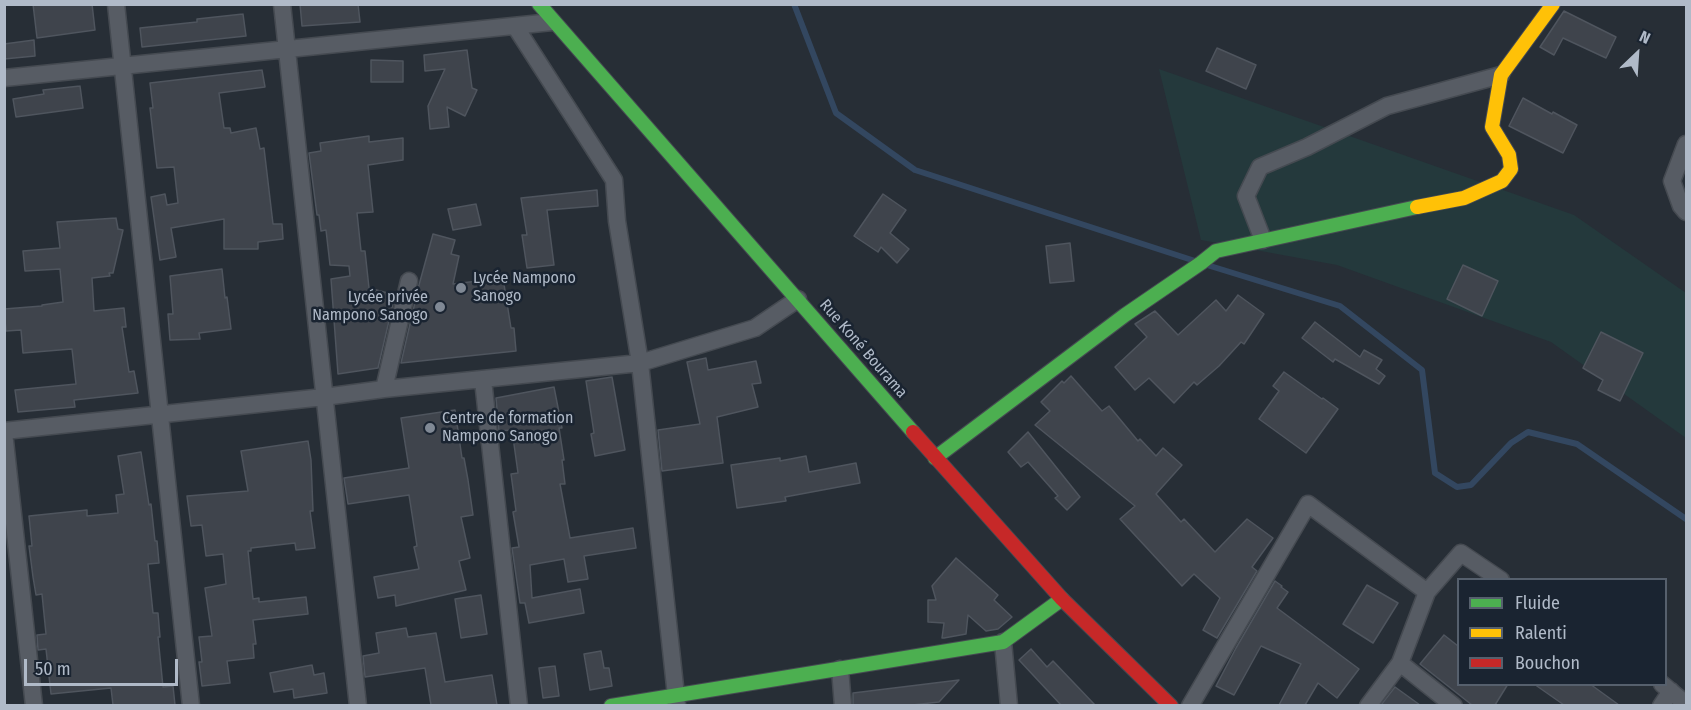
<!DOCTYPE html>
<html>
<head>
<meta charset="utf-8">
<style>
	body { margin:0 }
	#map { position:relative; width:1691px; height:710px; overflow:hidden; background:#272e36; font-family:"Fira Sans Condensed",sans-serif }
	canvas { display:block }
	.frame { position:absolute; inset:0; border:6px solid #b0bac8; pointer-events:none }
	.legend { position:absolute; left:1457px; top:578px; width:210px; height:108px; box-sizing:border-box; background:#1a2431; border:2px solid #56606d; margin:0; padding:8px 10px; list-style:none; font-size:18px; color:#b0bac8 }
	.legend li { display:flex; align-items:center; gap:12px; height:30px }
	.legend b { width:30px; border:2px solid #56606d }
	.north { position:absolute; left:1607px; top:24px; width:60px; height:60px; -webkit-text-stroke:4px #1a2431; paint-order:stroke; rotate:25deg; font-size:16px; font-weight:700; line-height:24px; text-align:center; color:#b0bac8 }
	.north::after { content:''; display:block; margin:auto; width:21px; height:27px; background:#b0bac8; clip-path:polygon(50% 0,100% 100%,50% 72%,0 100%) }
	.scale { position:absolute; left:24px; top:659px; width:154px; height:27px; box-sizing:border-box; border:3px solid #b0bac8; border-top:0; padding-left:8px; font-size:18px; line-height:21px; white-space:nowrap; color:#b0bac8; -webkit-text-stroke:4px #1a2431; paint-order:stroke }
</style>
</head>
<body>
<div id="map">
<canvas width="1691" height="710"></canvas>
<div class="frame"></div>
<ul class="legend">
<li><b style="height:8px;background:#4caf50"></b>Fluide</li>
<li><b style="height:8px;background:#ffc107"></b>Ralenti</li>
<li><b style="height:8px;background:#c62828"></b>Bouchon</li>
</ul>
<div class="north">N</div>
<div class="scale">50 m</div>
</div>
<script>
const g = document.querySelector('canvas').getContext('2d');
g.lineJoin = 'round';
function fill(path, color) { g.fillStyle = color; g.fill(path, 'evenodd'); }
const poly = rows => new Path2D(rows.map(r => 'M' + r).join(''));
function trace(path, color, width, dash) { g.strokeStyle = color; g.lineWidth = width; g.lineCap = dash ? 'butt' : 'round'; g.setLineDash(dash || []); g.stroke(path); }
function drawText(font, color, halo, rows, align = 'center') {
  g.font = font + ' "Fira Sans Condensed",sans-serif'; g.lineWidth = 5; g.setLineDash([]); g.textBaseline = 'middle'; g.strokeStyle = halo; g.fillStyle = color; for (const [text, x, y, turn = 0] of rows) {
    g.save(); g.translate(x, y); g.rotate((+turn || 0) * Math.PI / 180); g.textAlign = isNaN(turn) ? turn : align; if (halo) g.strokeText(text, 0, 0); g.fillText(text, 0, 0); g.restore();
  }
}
fill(poly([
	[1159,69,1574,215,1686,293,1686,438,1551,342,1337,265,1201,240]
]), '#24393c');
trace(poly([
	[794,4,836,113,915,170,1195,261],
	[1207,265,1340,306,1422,370,1435,473,1457,487,1471,485,1511,443,1528,432,1577,444,1686,519]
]), '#334760', 6);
const building = poly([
	[33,4,92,4,95,30,37,38,33,4],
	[300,4,358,4,360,22,302,26,300,4],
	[1564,11,1616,37,1606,58,1563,38,1554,55,1540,47,1564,11],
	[243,14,246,36,142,47,140,28,197,22,197,19,243,14],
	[34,40,35,56,4,59,4,44,34,40],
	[1217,48,1256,65,1246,89,1206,71,1217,48],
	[467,50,472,88,477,90,465,116,447,107,449,127,430,129,428,106,445,69,425,71,424,55,467,50],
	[371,60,403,61,403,82,371,82,371,60],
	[262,70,265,87,219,93,224,128,230,128,231,133,256,128,260,149,264,148,273,224,282,224,283,239,258,242,258,249,224,249,224,219,171,228,176,257,160,260,151,197,165,194,167,205,178,203,174,167,157,168,150,108,153,108,150,83,262,70],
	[80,86,83,108,16,117,13,99,44,94,43,90,80,86],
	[1523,98,1552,114,1553,112,1577,125,1563,153,1509,126,1523,98],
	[369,136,369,142,403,138,403,160,368,165,373,212,357,213,361,251,365,251,369,288,395,295,378,368,338,374,331,279,350,276,349,266,330,265,326,230,321,231,319,215,317,215,309,153,321,151,320,143,369,136],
	[597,190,598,206,547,210,554,265,527,268,522,235,527,235,521,198,597,190],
	[883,194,906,210,890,233,909,249,897,263,881,247,878,252,854,236,883,194],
	[476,204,481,225,453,230,448,209,476,204],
	[116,218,118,229,123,230,113,273,109,273,110,276,92,278,94,311,124,308,126,327,122,327,129,372,134,371,138,393,74,400,75,407,18,412,15,390,76,384,72,349,23,353,21,330,6,331,4,309,42,306,42,305,63,302,60,269,25,271,23,251,60,248,57,222,116,218],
	[433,234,455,240,451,254,459,256,453,284,503,278,511,328,514,328,516,351,401,363,419,285,433,234],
	[1070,243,1074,281,1050,283,1046,246,1070,243],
	[1463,265,1498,281,1482,316,1447,299,1463,265],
	[222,269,225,298,227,297,231,329,199,333,200,339,170,340,168,314,173,314,170,276,222,269],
	[1238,295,1264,314,1244,344,1241,342,1219,366,1197,385,1194,382,1174,403,1149,378,1135,390,1115,367,1147,337,1135,324,1155,311,1178,335,1216,300,1226,311,1238,295],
	[1315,322,1360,357,1364,350,1382,360,1376,369,1385,376,1379,384,1335,359,1333,362,1302,338,1315,322],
	[1601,332,1643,353,1620,401,1598,390,1603,380,1583,368,1601,332],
	[706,358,708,370,756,361,761,383,752,384,758,407,717,417,723,463,662,471,658,430,700,424,687,362,706,358],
	[1284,372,1322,399,1323,398,1338,409,1306,453,1259,419,1279,391,1273,386,1284,372],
	[1071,376,1102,411,1109,406,1138,441,1140,439,1156,456,1163,448,1182,465,1156,494,1181,522,1184,519,1215,552,1247,519,1273,538,1252,567,1257,571,1217,638,1203,630,1220,598,1194,574,1182,586,1120,519,1135,506,1035,425,1050,411,1041,402,1062,381,1064,383,1071,376],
	[612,377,625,450,595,456,591,434,594,433,586,381,612,377],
	[554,387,562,428,559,428,564,460,562,460,565,484,560,484,570,538,633,528,636,548,584,556,588,579,568,582,564,559,530,565,532,598,580,589,584,613,529,623,525,603,520,603,512,548,519,547,513,512,516,511,511,474,518,473,512,430,499,431,496,398,554,387],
	[455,410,462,458,464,458,468,480,473,515,461,517,470,558,459,561,466,590,396,606,395,595,378,598,374,577,419,569,414,547,417,546,409,495,348,504,344,478,409,468,401,418,455,410],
	[1028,432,1080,497,1067,510,1055,498,1058,496,1028,462,1021,467,1008,452,1028,432],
	[308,441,311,460,313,511,310,511,315,548,296,550,295,543,251,548,251,551,248,551,253,599,259,598,259,602,306,597,308,614,253,620,256,644,253,644,254,658,227,661,230,683,202,686,199,662,202,662,199,637,212,636,205,588,226,584,223,554,206,556,202,525,191,526,187,496,248,491,241,451,308,441],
	[141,452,149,505,151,504,155,541,157,541,159,563,148,564,153,613,158,613,160,637,158,637,163,687,173,686,175,705,113,705,111,688,51,694,46,649,38,650,37,635,46,634,42,594,36,595,33,577,29,546,32,546,29,516,87,510,87,516,118,513,116,495,124,494,118,456,141,452],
	[806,456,809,472,856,463,860,483,785,497,786,501,737,508,731,465,780,458,780,461,806,456],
	[956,558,998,595,994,600,1012,617,998,629,986,631,968,615,966,634,944,638,942,638,944,623,928,622,928,600,936,600,932,586,956,558],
	[1275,581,1282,586,1281,587,1288,592,1277,608,1359,669,1337,698,1318,683,1305,705,1279,705,1301,664,1261,646,1234,695,1216,686,1236,648,1275,581],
	[1367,585,1398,603,1373,643,1343,624,1367,585],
	[481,595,487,634,461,638,455,599,481,595],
	[406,628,408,637,436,633,445,682,492,675,497,705,431,705,425,668,365,677,363,656,379,653,376,633,406,628],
	[1444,635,1458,646,1458,684,1508,684,1495,705,1472,705,1420,664,1444,635],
	[1031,649,1047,667,1053,661,1095,705,1061,705,1019,660,1031,649],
	[601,651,604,668,609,668,612,686,590,690,584,654,601,651],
	[312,665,314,675,324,673,327,693,294,698,293,689,274,692,270,673,312,665],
	[555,666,559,696,543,698,539,668,555,666],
	[959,680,939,702,912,705,853,705,853,693,959,680],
	[1534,684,1590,684,1619,705,1564,705,1534,684],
	[1395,687,1420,705,1381,705,1395,687]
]);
fill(building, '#3f444c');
trace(building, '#4f555e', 1.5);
const street = poly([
	[116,4,191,706],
	[282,4,358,706],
	[515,26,614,180,617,221,640,363,677,705],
	[4,78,552,22],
	[1686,144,1672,181,1681,206,1686,212],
	[1263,240,1246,196,1260,167,1307,147,1387,106,1501,75],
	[483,380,519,706],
	[384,389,409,281],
	[4,431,324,397,384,389,640,363,755,328,798,299],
	[4,432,34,706],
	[1003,642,1009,706],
	[1400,663,1454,706],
	[840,669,843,706],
	[1662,684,1686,704],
	[1190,706,1308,504,1427,592],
	[1368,706,1400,663,1427,592,1461,553,1501,580],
	[1661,706,1671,691]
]);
const fast = poly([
	[539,4,913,432],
	[935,458,1125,315,1201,263,1216,251,1417,207],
	[611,706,1003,642,1062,599]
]);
const slow = poly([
	[1417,207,1464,198,1502,181,1511,169,1509,155,1492,127,1501,75,1553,4]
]);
const jam = poly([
	[913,432,1062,599,1171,706]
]);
trace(street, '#454a51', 19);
trace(fast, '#454a51', 16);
trace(slow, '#454a51', 16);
trace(jam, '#454a51', 16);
trace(street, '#575c64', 16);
trace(fast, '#4caf50', 14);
trace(slow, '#ffc107', 14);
trace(jam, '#c62828', 14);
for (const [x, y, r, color] of [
	[461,288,6,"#808995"],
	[440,307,6,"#808995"],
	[430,428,6,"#808995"]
]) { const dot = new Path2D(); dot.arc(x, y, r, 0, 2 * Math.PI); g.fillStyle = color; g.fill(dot); trace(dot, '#1a2431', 2); }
drawText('16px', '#b0bac8', '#1a2431', [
	["Lycée Nampono",473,279],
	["Sanogo",473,297],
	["Lycée privée",428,298,"right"],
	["Nampono Sanogo",428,316,"right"],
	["Centre de formation",442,419],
	["Nampono Sanogo",442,437]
], 'left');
drawText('16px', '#b0bac8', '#1a2431', [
	["Rue Koné Bourama",863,349,49]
]);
</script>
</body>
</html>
